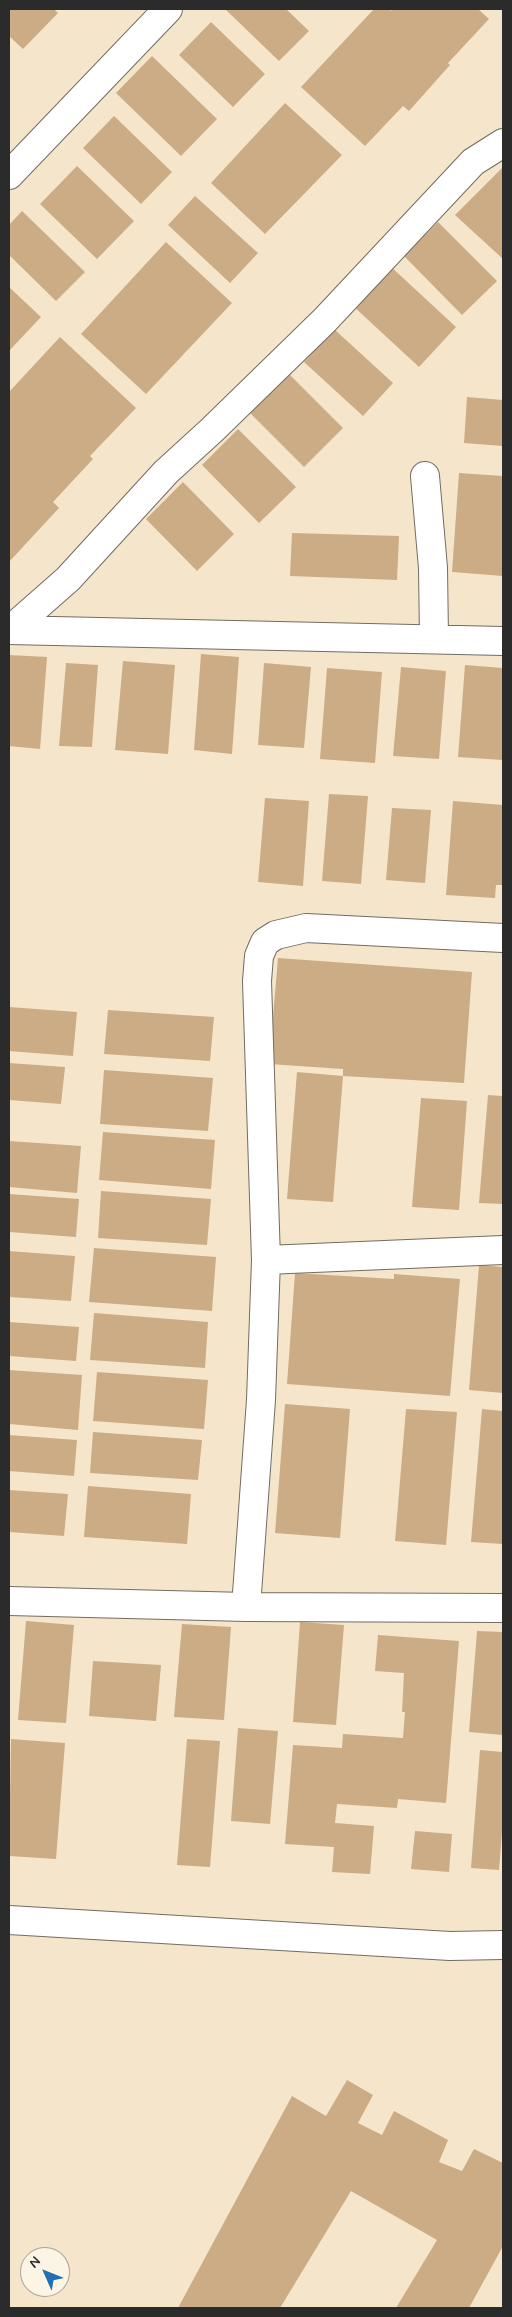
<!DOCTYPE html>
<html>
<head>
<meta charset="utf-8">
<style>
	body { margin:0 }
	#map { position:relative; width:512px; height:2317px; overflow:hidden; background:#f5e6cb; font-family:Mynerve,sans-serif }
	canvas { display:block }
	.frame { position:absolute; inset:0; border:10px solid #2b2b2b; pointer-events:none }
	.north { position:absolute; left:20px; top:2247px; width:50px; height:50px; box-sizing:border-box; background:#fcf5e5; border:1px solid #a8a49b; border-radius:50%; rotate:314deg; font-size:14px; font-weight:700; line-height:20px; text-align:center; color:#2b2b2b }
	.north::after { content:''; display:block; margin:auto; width:18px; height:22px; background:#1f6fb2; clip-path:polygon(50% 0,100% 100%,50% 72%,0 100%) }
</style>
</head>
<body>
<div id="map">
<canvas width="512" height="2317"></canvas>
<div class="frame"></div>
<div class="north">N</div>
</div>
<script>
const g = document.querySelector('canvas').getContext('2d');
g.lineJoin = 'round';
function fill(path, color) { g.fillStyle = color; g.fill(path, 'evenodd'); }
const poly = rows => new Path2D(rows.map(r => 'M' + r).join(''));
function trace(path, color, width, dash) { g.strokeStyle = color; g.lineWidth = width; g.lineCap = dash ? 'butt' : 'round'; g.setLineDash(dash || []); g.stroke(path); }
fill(poly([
	[9,9,54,9,58,13,23,49,9,36],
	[225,9,286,9,309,31,279,61],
	[374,9,389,9,391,11,393,9,478,9,489,19,448,63,450,65,409,111,403,106,365,146,301,87],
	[211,22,265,74,233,107,179,55],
	[152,56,217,119,181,156,116,93],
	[285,103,342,155,265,234,211,183],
	[114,116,172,172,141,204,83,148],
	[77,166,134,221,97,259,40,204],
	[503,167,503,259,455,215],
	[195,196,258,253,230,283,168,225],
	[22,211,85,272,56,301,9,255,9,225],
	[438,222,497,281,462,315,404,256],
	[166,242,232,303,146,394,81,334],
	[389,265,456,327,419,367,352,305],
	[9,287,41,317,9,351],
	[334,329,393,383,363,416,304,362],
	[60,337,136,408,90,456,93,459,53,502,59,508,9,562,9,392],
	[288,373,343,428,304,467,249,412],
	[467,397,503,400,503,446,464,443],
	[238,429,296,487,259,523,202,465],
	[459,473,503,476,503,576,452,572],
	[183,482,234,534,197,571,146,519],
	[292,533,399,536,397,580,290,576],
	[201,654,239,657,232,754,194,750],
	[9,655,47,657,40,749,9,746],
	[123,661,175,665,168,754,115,750],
	[66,663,98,665,92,747,59,746],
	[264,663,311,667,304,748,258,745],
	[465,665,503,668,503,760,458,757],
	[401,667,446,671,439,759,393,756],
	[327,668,382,672,375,763,320,759],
	[329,794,368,796,361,884,322,881],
	[265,798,309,801,303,886,258,882],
	[453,801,503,805,503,885,496,885,495,898,446,895],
	[392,808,431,810,425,883,386,880],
	[278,958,472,972,464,1083,343,1076,333,1202,287,1199,297,1072,343,1076,343,1069,269,1064],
	[9,1007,77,1012,73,1056,9,1051],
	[108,1010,214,1017,210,1061,104,1054],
	[9,1063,65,1067,61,1104,9,1100],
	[104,1070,213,1078,208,1131,100,1124],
	[488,1095,503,1096,503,1204,479,1203],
	[421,1098,467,1101,459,1210,412,1207],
	[103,1132,215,1140,211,1189,99,1180],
	[9,1141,81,1146,77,1193,9,1187],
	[101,1191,211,1199,207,1245,98,1238],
	[9,1194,79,1199,76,1237,9,1232],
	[94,1248,216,1257,212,1311,89,1302],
	[9,1251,75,1256,71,1301,9,1297],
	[479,1265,503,1267,503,1393,469,1390],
	[295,1273,394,1279,394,1274,460,1279,450,1396,287,1384],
	[94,1313,208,1322,205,1368,90,1360],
	[9,1322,79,1327,76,1361,9,1356],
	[9,1370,82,1375,78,1430,9,1424],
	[97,1372,208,1380,204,1429,93,1421],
	[285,1404,350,1409,340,1538,275,1533],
	[406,1409,457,1412,446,1545,395,1541],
	[482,1409,503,1411,503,1544,471,1542],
	[93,1432,202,1440,198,1480,90,1473],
	[9,1435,77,1440,74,1476,9,1471],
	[88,1486,191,1494,187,1544,84,1537],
	[9,1490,68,1494,64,1536,9,1532],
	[26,1621,74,1625,66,1723,18,1720],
	[300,1622,344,1625,336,1725,293,1722],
	[182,1624,231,1627,224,1720,174,1717],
	[477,1631,503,1632,503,1735,469,1732],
	[378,1635,459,1641,446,1803,398,1799,397,1808,337,1804,335,1823,374,1826,370,1874,332,1872,334,1847,285,1844,293,1745,342,1748,343,1734,403,1738,405,1712,402,1712,404,1673,375,1671],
	[93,1661,161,1665,156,1721,89,1716],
	[238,1728,278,1731,270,1824,231,1821],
	[11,1739,65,1743,56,1859,9,1856],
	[187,1739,220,1741,210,1867,177,1865],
	[480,1750,503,1752,503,1820,499,1870,471,1868],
	[415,1831,452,1834,449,1872,411,1869],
	[347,2080,373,2095,358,2123,382,2135,394,2111,448,2140,439,2162,462,2171,474,2149,503,2163,503,2246,469,2308,396,2308,437,2240,351,2191,280,2308,178,2308,292,2096,326,2116]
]), '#cbac85');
const minor = poly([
	[9,175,168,9],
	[425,476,433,568,434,638],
	[9,630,503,641],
	[10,630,68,579,166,472,212,430,325,320,473,162,503,143],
	[266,1260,503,1250],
	[9,1601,246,1607,503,1608],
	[246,1607,261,1400,266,1260,257,981,259,956,265,942,276,935,306,928,503,938],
	[9,1920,450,1946,503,1945]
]);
trace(minor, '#726c63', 30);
trace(minor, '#fff', 28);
</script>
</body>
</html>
